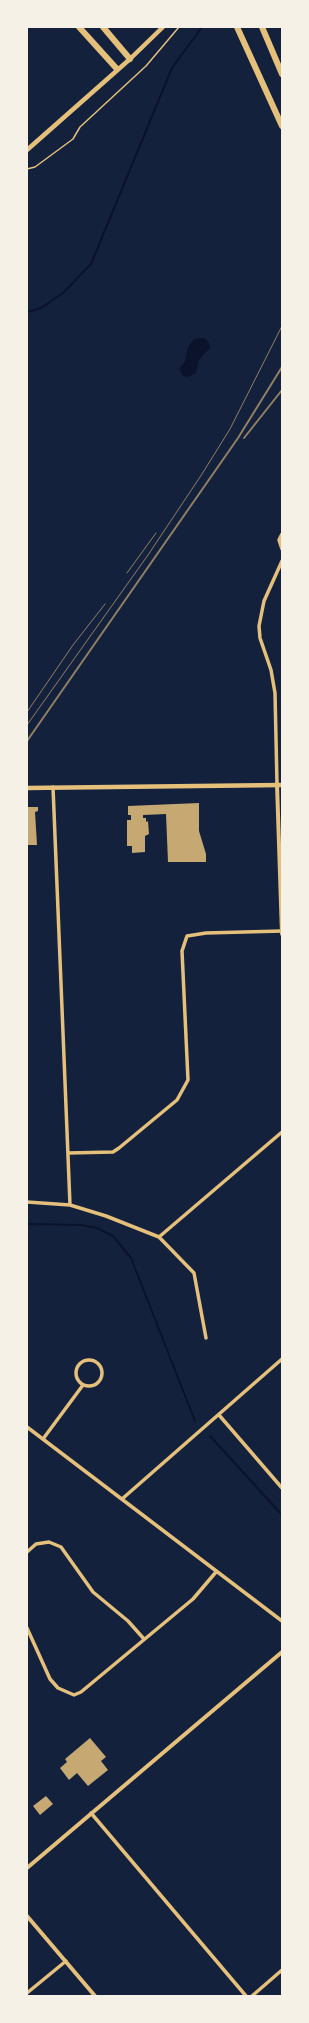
<!DOCTYPE html>
<html>
<head>
<meta charset="utf-8">
<style>
	body { margin:0 }
	#map { position:relative; width:309px; height:2023px; overflow:hidden; background:#14213d; font-family:Commissioner,sans-serif }
	canvas { display:block }
	.frame { position:absolute; inset:0; border:28px solid #f6f1e7; pointer-events:none }
</style>
</head>
<body>
<div id="map">
<canvas width="309" height="2023"></canvas>
<div class="frame"></div>
</div>
<script>
const g = document.querySelector('canvas').getContext('2d');
g.lineJoin = 'round';
function fill(path, color) { g.fillStyle = color; g.fill(path, 'evenodd'); }
const poly = rows => new Path2D(rows.map(r => 'M' + r).join(''));
function trace(path, color, width, dash) { g.strokeStyle = color; g.lineWidth = width; g.lineCap = dash ? 'butt' : 'round'; g.setLineDash(dash || []); g.stroke(path); }
fill(poly([
	[204,338,208,341,210,346,209,349,199,360,196,373,188,377,183,376,179,369,185,361,188,347,194,339]
]), '#0b132b');
trace(poly([
	[27,312,41,308,63,293,91,264,172,68,202,27],
	[27,1224,81,1225,97,1228,113,1236,131,1258,195,1421],
	[210,1436,282,1515]
]), '#0b132b', 2);
fill(poly([
	[199,803,199,831,206,854,206,862,168,862,166,814,143,815,143,818,146,818,146,822,148,821,149,834,145,836,145,852,132,853,132,846,127,846,127,820,131,820,131,815,128,815,128,806],
	[27,807,38,807,38,811,35,812,37,845,27,845],
	[90,1738,106,1757,101,1761,108,1770,88,1786,77,1773,69,1780,60,1768,67,1762,65,1759],
	[46,1796,53,1804,40,1815,33,1806]
]), '#c6a872');
trace(poly([
	[27,169,35,167,73,139,80,127,146,66,179,27]
]), '#e5c07b', 1.5);
trace(poly([
	[282,534,279,540,282,549],
	[277,784,275,693,271,670,260,638,259,626,264,601,282,561],
	[53,787,70,1205],
	[68,1153,113,1152,119,1148,177,1100,188,1080,182,951,187,936,206,933,282,931],
	[27,1202,70,1205,106,1216,159,1237,194,1273,206,1338],
	[159,1237,282,1132],
	'76 1373a13 13 0 1 1 26 0a13 13 0 1 1-26 0Z',
	[219,1415,282,1488],
	[27,1427,282,1621],
	[43,1439,83,1385],
	[122,1499,282,1359],
	[27,1552,36,1544,49,1542,61,1547,93,1592,128,1621,144,1639],
	[27,1628,50,1679,58,1688,74,1695,81,1692,193,1599,216,1572],
	[91,1813,246,1996],
	[27,1993,66,1961],
	[252,1996,282,1970]
]), '#e5c07b', 3.5);
trace(poly([
	[277,784,282,934],
	[27,1868,282,1652],
	[27,1916,95,1996]
]), '#e5c07b', 4);
trace(poly([
	[27,150,130,59,163,27],
	[27,788,282,785]
]), '#e5c07b', 4.5);
trace(poly([
	[79,27,117,69],
	[103,27,130,59],
	[237,27,282,126],
	[262,27,282,74]
]), '#e5c07b', 6);
trace(poly([
	[127,573,156,533],
	[27,712,73,645,105,604],
	[27,725,148,555,202,474,230,429,282,326]
]), '#918062', 1);
trace(poly([
	[244,438,282,390],
	[27,741,238,438,282,367]
]), '#918062', 2);
</script>
</body>
</html>
